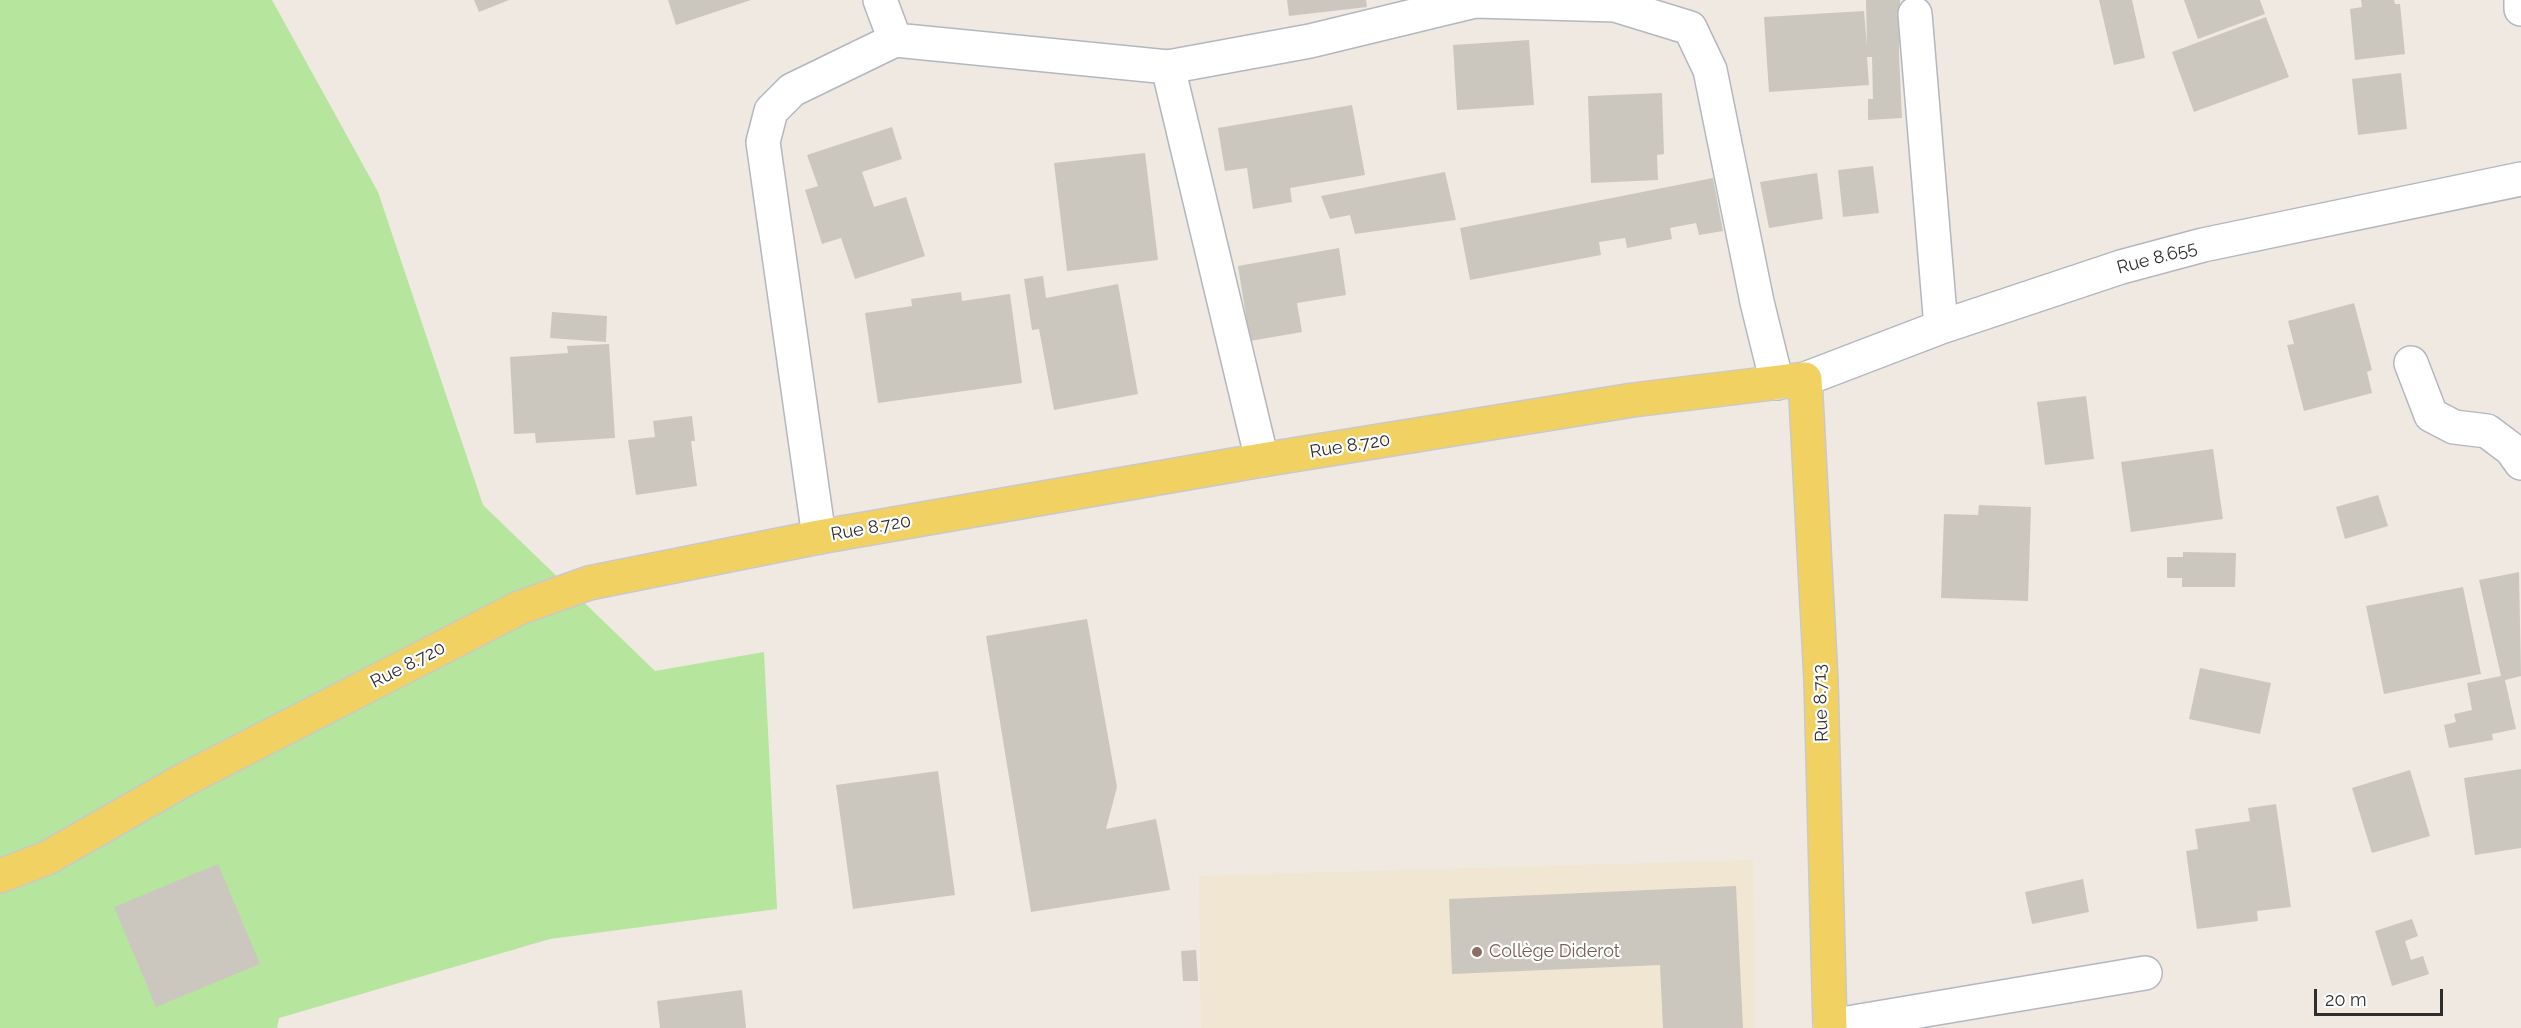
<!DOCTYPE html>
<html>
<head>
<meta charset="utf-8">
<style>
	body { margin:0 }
	#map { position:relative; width:2521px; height:1028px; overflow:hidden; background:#efe9e1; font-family:Raleway,sans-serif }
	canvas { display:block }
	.scale { position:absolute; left:2314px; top:989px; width:129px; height:27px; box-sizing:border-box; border:3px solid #2e2e2e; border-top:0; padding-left:8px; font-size:18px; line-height:21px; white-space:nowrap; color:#2e2e2e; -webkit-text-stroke:4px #fff; paint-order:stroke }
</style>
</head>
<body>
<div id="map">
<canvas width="2521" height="1028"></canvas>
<div class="scale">20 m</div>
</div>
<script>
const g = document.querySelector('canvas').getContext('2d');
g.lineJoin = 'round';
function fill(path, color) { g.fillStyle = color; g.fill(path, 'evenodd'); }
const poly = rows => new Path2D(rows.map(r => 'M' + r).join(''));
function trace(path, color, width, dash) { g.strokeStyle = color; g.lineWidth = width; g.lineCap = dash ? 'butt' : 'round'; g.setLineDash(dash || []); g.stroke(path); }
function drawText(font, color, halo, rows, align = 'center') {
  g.font = font + ' Raleway,sans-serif'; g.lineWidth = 4.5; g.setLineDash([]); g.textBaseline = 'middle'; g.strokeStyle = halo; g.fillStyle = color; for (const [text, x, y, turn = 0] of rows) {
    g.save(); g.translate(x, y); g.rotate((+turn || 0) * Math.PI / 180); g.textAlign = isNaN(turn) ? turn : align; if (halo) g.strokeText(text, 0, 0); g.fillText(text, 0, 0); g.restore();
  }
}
fill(poly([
	[1753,860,1755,1028,1201,1028,1199,876]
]), '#f0e6d1');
fill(poly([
	[0,0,272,0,378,192,483,505,655,671,764,652,777,909,550,939,279,1018,277,1028,0,1028]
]), '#b6e59e');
fill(poly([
	[474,0,509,0,479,12],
	[668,0,751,0,676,25],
	[1287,0,1366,0,1367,7,1289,16],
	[1866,0,1900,0,1899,56,1902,118,1868,120,1868,99,1873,99,1872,57,1867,57,1869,85,1769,92,1764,17,1864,11,1867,46],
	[2099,0,2132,0,2145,58,2114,65],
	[2184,0,2260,0,2265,14,2198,39],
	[2361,0,2394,0,2395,4,2400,4,2405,54,2355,60,2350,9,2362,7],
	[2266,17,2289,77,2194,112,2172,52],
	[1529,40,1534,105,1457,110,1453,45],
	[2401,73,2407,129,2358,135,2352,79],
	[1662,93,1664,154,1657,155,1658,180,1591,183,1588,96],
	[1352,105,1365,175,1290,188,1292,202,1253,209,1247,168,1225,171,1218,128],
	[892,127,902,159,862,172,874,207,906,197,925,256,855,279,841,238,822,244,805,190,818,186,807,155],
	[1145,153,1158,260,1067,271,1054,163],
	[1873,166,1879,213,1843,217,1838,170],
	[1445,172,1456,220,1355,234,1350,215,1330,219,1321,196],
	[1817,173,1823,219,1769,228,1760,182],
	[1713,178,1723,231,1699,235,1696,223,1670,228,1672,239,1627,248,1625,238,1599,242,1601,255,1470,280,1460,228],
	[1339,248,1346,295,1297,303,1302,332,1250,341,1238,266],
	[1043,276,1046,298,1118,284,1138,394,1054,410,1039,329,1032,330,1024,279],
	[961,292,962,301,1010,294,1022,383,878,403,865,313,912,306,911,299],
	[2354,303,2372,370,2367,372,2372,393,2304,411,2287,345,2294,344,2288,321],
	[552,312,607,316,606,342,550,338],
	[609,344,615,438,536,443,535,433,514,434,510,357,568,353,567,346],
	[2086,396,2094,459,2045,465,2037,402],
	[692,416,695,441,691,441,697,486,636,495,628,440,655,437,653,421],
	[2213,449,2223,519,2131,532,2121,462],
	[2378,495,2388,526,2345,539,2336,507],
	[1979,505,2031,507,2028,601,1941,598,1944,514,1978,515],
	[2183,552,2236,553,2235,587,2182,587,2182,578,2167,578,2167,557,2183,557],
	[2519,572,2521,676,2505,680,2516,729,2492,734,2493,740,2449,748,2444,725,2456,722,2454,714,2472,710,2467,683,2501,676,2479,580],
	[2463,587,2481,674,2384,694,2366,606],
	[1087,619,1117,787,1106,829,1156,819,1170,890,1031,912,986,636],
	[2200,668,2271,683,2260,734,2189,719],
	[2521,769,2521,848,2475,855,2464,778],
	[2410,770,2430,836,2372,853,2352,788],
	[938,771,955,895,853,909,836,785],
	[2276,804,2291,907,2257,911,2258,921,2197,929,2186,851,2198,849,2195,829,2250,821,2248,808],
	[218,864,260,964,156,1007,114,907],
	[2083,879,2089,912,2032,924,2025,892],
	[1736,886,1743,1028,1663,1028,1660,965,1452,974,1449,899],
	[2412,919,2418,936,2405,941,2411,960,2423,956,2429,974,2392,986,2375,931],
	[1196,950,1198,981,1183,981,1181,951],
	[742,990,746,1028,660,1028,657,1001]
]), '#cbc7bf');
const minor = poly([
	[880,0,895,40],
	[2521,0,2521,9],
	[1915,14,1941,327],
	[1168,67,1310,41,1475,1,1615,5,1690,28,1710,70,1757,302,1777,383],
	[2411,363,2431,415,2454,427,2487,431,2511,449,2521,463],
	[1805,379,1941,327,2121,267,2203,245,2521,179],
	[819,537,763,142,771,111,792,90,895,40,1168,67,1262,460],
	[1830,1026,2145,973]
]);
const major = poly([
	[0,876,47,858,182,781,519,608,589,583,819,537,1262,460,1633,400,1805,379,1821,680,1830,1028]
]);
trace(minor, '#b4b7c1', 36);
trace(major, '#c9c9c9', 36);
trace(minor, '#fff', 33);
trace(major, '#f2d163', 33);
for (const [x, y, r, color] of [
	[1477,952,6,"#8d6e63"]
]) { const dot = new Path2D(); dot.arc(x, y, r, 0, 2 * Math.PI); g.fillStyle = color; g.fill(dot); trace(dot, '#fff', 2); }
drawText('18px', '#2e2e2e', '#fff', [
	["Rue 8.655",2157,258,-15],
	["Rue 8.720",1350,446,-9],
	["Rue 8.720",871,528,-10],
	["Rue 8.720",408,665,-27],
	["Rue 8.713",1821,703,-92]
]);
drawText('18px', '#785e54', '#fff', [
	["Collège Diderot",1489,952]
], 'left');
</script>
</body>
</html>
